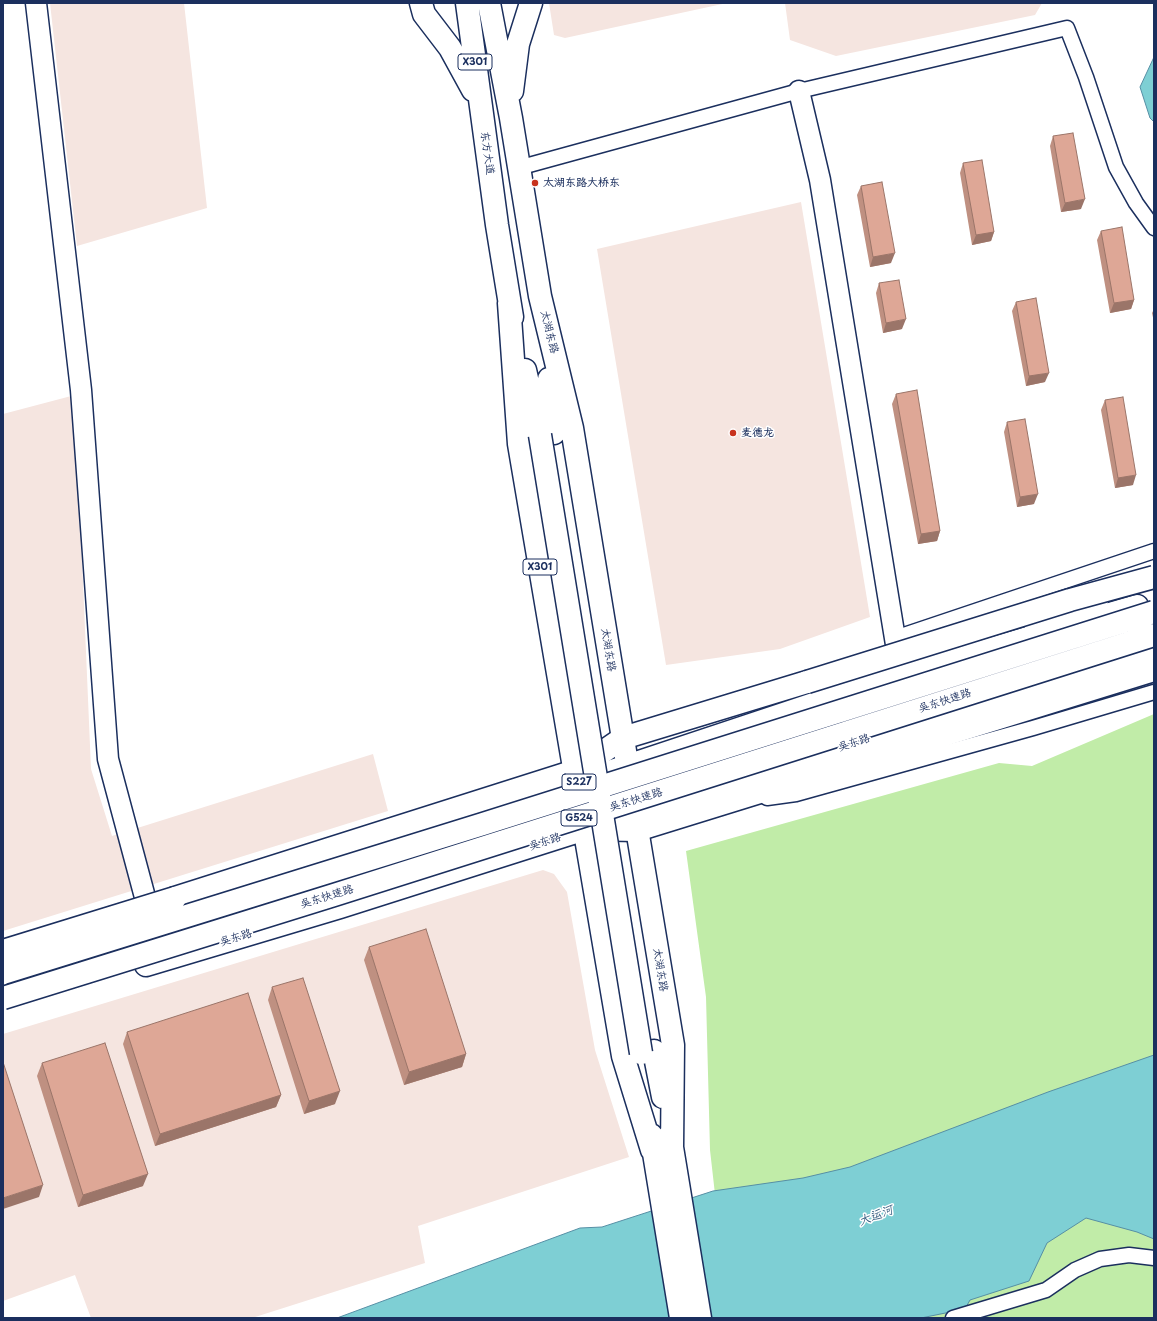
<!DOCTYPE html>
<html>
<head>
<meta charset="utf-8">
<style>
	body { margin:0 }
	#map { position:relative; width:1157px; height:1321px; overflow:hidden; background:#fff; font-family:"Playpen Sans",sans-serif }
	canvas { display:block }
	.frame { position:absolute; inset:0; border:4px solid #1b2f5e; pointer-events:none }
</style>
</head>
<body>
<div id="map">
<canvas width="1157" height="1321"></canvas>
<div class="frame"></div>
</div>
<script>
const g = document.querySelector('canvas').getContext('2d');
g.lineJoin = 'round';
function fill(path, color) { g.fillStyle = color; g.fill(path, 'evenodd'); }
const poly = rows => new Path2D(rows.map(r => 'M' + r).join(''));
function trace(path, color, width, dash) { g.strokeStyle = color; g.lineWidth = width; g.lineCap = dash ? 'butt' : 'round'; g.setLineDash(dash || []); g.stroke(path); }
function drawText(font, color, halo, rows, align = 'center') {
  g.font = font + ' "Playpen Sans","LXGW WenKai TC",sans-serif'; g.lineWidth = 3; g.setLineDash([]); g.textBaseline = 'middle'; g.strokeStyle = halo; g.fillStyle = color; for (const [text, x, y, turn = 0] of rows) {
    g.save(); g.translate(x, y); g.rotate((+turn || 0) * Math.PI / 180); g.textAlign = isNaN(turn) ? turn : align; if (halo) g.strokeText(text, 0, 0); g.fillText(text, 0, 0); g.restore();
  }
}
fill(poly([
	[50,3,184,3,207,208,77,246],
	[549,3,727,3,565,38,554,35],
	[785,3,1042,3,1035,15,836,56,790,40],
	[801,202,870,617,780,649,666,665,597,249],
	[75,395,91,769,112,836,373,754,388,811,3,931,3,414],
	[543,870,554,874,567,892,595,1050,629,1157,418,1226,425,1263,252,1318,91,1318,75,1275,3,1301,3,1034]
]), '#f5e5e0');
fill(poly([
	[1154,714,1154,1318,729,1318,710,1150,706,997,686,851,999,763,1032,766]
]), '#c1eca8');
const water = poly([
	[1154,57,1154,122,1150,118,1140,87,1154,57],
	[1154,1055,1154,1239,1137,1232,1086,1218,1047,1243,1029,1281,970,1300,965,1309,921,1318,337,1318,580,1228,602,1227,713,1191,803,1178,850,1167,1048,1092,1154,1055]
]);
fill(water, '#7ecfd4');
trace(water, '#568fa5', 1);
const street = poly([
	[518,168,799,91,1067,28,1086,77,1116,167,1136,203,1154,228],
	[1032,627,1101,601],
	[895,638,1154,551],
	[767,798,796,794,1033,728,1154,692],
	[953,1318,1046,1290,1075,1270,1100,1259,1129,1255,1154,1258]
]);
const secondary = poly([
	[36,3,81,390,108,759,150,916,164,959],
	[799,91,820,180,900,669]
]);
const primary = poly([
	[421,3,424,14,450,48,473,90],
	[467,3,497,225,512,317],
	[489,3,511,118,540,296,572,428,626,757],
	[512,91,518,44,531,3],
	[509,303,519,444,623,1056,652,1150],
	[525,370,540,435],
	[549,379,554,433],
	[634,811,673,1045,672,1149],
	[409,835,567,786,901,675,1137,606],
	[146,965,340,907,1154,648],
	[654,1051,663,1097],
	[651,1135,681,1318],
	[670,1135,700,1318]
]);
const highway = poly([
	[584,829,637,830,1154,670],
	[175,898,575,771,623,738,807,682]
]);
trace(street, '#1b2f5e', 17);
trace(secondary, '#1b2f5e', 23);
trace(primary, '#1b2f5e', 25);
trace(highway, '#1b2f5e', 25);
trace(street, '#fff', 14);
trace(secondary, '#fff', 20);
trace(primary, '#fff', 22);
trace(highway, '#fff', 22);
const primaryBridge = poly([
	[540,435,641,1053]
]);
const highwayBridge = poly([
	[807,682,1070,600,1154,577],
	[3,951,175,898],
	[3,973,483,824,1154,612],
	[3,998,334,895,1154,635]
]);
trace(primaryBridge, '#1b2f5e', 25, []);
trace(highwayBridge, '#1b2f5e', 25, []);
trace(primaryBridge, '#fff', 22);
trace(highwayBridge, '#fff', 22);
fill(poly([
	[1053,136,1081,209,1061,212,1050,146],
	[963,163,994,232,991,241,972,245,960,173],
	[861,186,891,263,870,267,857,195],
	[1101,231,1134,300,1131,309,1110,313,1097,240],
	[879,283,902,329,883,333,876,293],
	[1016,302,1045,382,1026,386,1012,311],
	[1154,309,1154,322,1152,313],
	[896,394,940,531,937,541,918,544,892,404],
	[1105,400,1133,485,1115,488,1101,410],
	[1007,422,1034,504,1017,507,1004,432],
	[369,947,466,1054,462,1067,404,1085,364,960],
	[272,987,335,1104,304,1114,268,1000],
	[127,1032,281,1095,276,1107,155,1146,123,1044],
	[42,1063,143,1186,78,1207,37,1076]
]), '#bf9081');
fill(poly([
	[1085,199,1081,209,1061,212,1065,203],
	[994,232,991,241,972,245,976,235],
	[895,253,891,263,870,267,873,257],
	[1134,300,1131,309,1110,313,1114,303],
	[906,319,902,329,883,333,886,323],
	[1049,373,1045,382,1026,386,1029,376],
	[1136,475,1133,485,1115,488,1118,478],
	[1038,494,1034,504,1017,507,1020,497],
	[940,531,937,541,918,544,921,534],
	[466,1054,462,1067,404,1085,409,1072],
	[340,1091,335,1104,304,1114,309,1101],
	[281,1095,276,1107,155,1146,160,1134],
	[148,1174,143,1186,78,1207,83,1195],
	[43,1185,39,1197,3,1209,3,1198]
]), '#9b7569');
const building = poly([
	[1073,133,1085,199,1065,203,1053,136,1073,133],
	[982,160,994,232,976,235,963,163,982,160],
	[882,182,895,253,873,257,861,186,882,182],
	[1122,227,1134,300,1114,303,1101,231,1122,227],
	[899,280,906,319,886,323,879,283,899,280],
	[1036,298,1049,373,1029,376,1016,302,1036,298],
	[917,390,940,531,921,534,896,394,917,390],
	[1123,397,1136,475,1118,478,1105,400,1123,397],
	[1025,419,1038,494,1020,497,1007,422,1025,419],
	[426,929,466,1054,409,1072,369,947,426,929],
	[303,978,340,1091,309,1101,272,987,303,978],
	[248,993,281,1095,160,1134,127,1032,248,993],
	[105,1043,148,1174,83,1195,42,1063,105,1043],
	[3,1062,43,1185,3,1198,3,1062]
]);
fill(building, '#dea796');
trace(building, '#9b7569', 1);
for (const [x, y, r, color] of [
	[535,183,4,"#c8321e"],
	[733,433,4,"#c8321e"]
]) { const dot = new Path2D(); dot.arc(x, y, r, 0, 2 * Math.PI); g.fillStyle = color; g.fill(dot); trace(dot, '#fff', 1.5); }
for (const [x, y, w] of [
	[475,62,34],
	[540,567,34],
	[579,782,34],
	[579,818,36]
]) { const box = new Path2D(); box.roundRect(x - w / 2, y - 8, w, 16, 3); g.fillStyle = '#fff'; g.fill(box); trace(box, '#1b2f5e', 1); }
drawText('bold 10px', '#1b2f5e', null, [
	["X301",475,62],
	["X301",540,567],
	["S227",579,782],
	["G524",579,818]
]);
drawText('11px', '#1b2f5e', '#fff', [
	["东方大道",487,153,82],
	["太湖东路",549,332,76],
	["太湖东路",608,650,81],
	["吴东快速路",945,701,-18],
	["吴东路",854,743,-18],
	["吴东快速路",636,800,-17],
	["吴东路",545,842,-18],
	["吴东快速路",327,897,-17],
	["吴东路",236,938,-17],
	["太湖东路",660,970,81]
]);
drawText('bold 11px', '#1b2f5e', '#fff', [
	["太湖东路大桥东",543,183],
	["麦德龙",741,433]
], 'left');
drawText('italic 12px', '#395f81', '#fff', [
	["大运河",876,1216,-21]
]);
</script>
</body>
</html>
